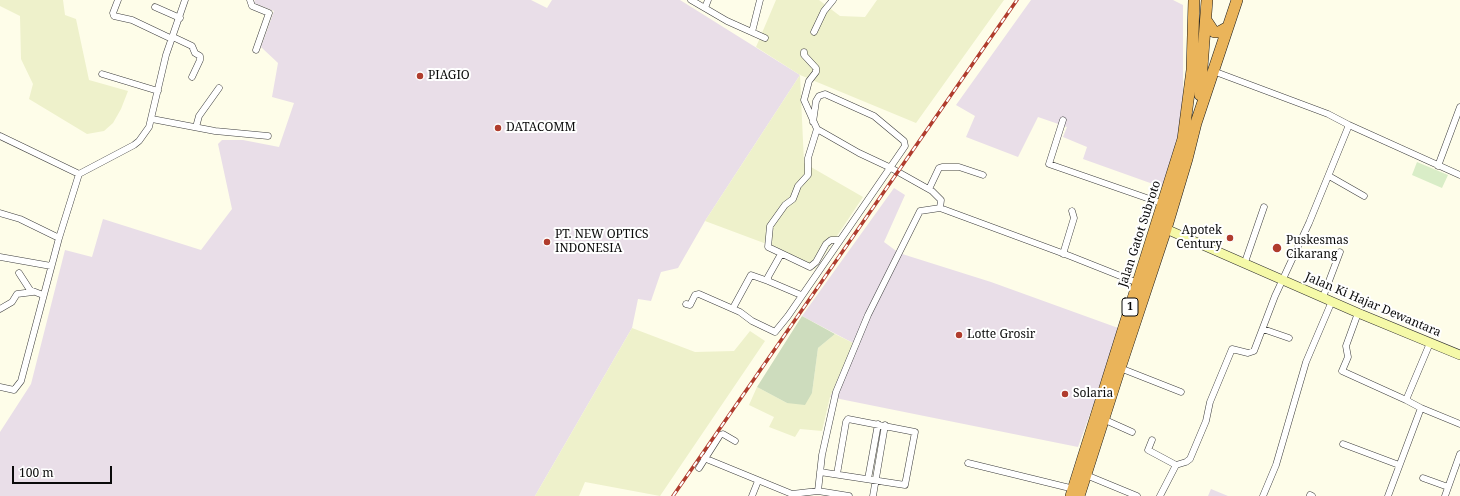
<!DOCTYPE html>
<html>
<head>
<meta charset="utf-8">
<style>
	body { margin:0 }
	#map { position:relative; width:1460px; height:496px; overflow:hidden; background:#fefde9; font-family:"Noto Serif",serif }
	canvas { display:block }
	.scale { position:absolute; left:12px; top:466px; width:100px; height:18px; box-sizing:border-box; border:2px solid #0a0a0a; border-top:0; padding-left:5px; font-size:12px; line-height:14px; white-space:nowrap; color:#0a0a0a; -webkit-text-stroke:3px #fff; paint-order:stroke }
</style>
</head>
<body>
<div id="map">
<canvas width="1460" height="496"></canvas>
<div class="scale">100 m</div>
</div>
<script>
const g = document.querySelector('canvas').getContext('2d');
g.lineJoin = 'round';
function fill(path, color) { g.fillStyle = color; g.fill(path, 'evenodd'); }
const poly = rows => new Path2D(rows.map(r => 'M' + r).join(''));
function trace(path, color, width, dash) { g.strokeStyle = color; g.lineWidth = width; g.lineCap = dash ? 'butt' : 'round'; g.setLineDash(dash || []); g.stroke(path); }
function drawText(font, color, halo, rows, align = 'center') {
  g.font = font + ' "Noto Serif",serif'; g.lineWidth = 4; g.setLineDash([]); g.textBaseline = 'middle'; g.strokeStyle = halo; g.fillStyle = color; for (const [text, x, y, turn = 0] of rows) {
    g.save(); g.translate(x, y); g.rotate((+turn || 0) * Math.PI / 180); g.textAlign = isNaN(turn) ? turn : align; if (halo) g.strokeText(text, 0, 0); g.fillText(text, 0, 0); g.restore();
  }
}
fill(poly([
	[255,0,531,0,547,8,552,0,680,0,800,75,705,221,678,268,661,272,651,301,638,299,632,328,535,496,0,496,0,432,31,384,65,250,92,257,103,219,201,250,232,209,218,144,222,140,243,140,279,147,294,103,272,97,278,63,261,47,274,11,254,3],
	[1031,0,1173,0,1183,5,1183,95,1181,135,1167,189,1083,159,1087,147,1063,137,1067,127,1038,117,1018,157,966,137,975,116,956,105],
	[894,188,905,195,884,242,899,253,991,282,1121,329,1078,447,830,397,853,343,802,316],
	[1211,489,1228,496,1208,496]
]), '#e9dee8');
fill(poly([
	[0,0,63,0,65,15,76,19,89,80,128,91,121,109,113,123,104,131,87,134,29,99,33,84,21,59,20,16,0,6],
	[776,0,819,0,840,16,865,17,877,0,1004,0,916,123,800,75,804,163,863,197,815,269,780,249,705,221,800,75,756,47],
	[632,328,695,352,734,351,750,331,765,341,660,496,585,482,579,496,535,496],
	[835,334,853,343,830,397,822,431,800,429,795,437,769,427,774,417,749,405,757,387,787,403,812,393,818,348]
]), '#eef1cb');
fill(poly([
	[802,316,835,334,818,348,812,393,805,405,787,403,757,387]
]), '#cddcbd');
fill(poly([
	[1417,162,1448,175,1442,188,1412,175]
]), '#d9edc7');
const street = poly([
	[118,0,113,13,114,16,132,20,172,39],
	[250,0,252,6,269,13,256,50],
	[691,0,727,21,765,38],
	[155,7,180,18],
	[705,8,708,0],
	[752,32,760,0],
	[814,32,824,11,833,0],
	[173,37,192,46,195,53,200,56,200,60,192,77],
	[804,52,804,55,816,68,816,72,809,81,804,100,817,129,859,153,891,168,932,191,941,200,940,208],
	[1213,71,1328,114,1349,125,1460,175],
	[102,74,158,91],
	[152,119,215,131,268,136],
	[1063,120,1049,164,1164,204],
	[196,127,199,116,219,88],
	[817,129,808,158,808,175,798,186,793,199,785,205,770,226,768,247,810,267,816,262,826,244,831,240,840,240],
	[0,136,79,174],
	[1438,166,1460,107],
	[1329,176,1364,196],
	[929,189,939,168,942,167,959,167,983,175],
	[0,213,20,219,59,238],
	[781,254,768,277,768,281,801,295],
	[1063,254,1074,218,1072,211],
	[0,257,51,266],
	[1245,262,1264,207],
	[19,273,30,290,43,295],
	[1323,297,1340,252],
	[686,304,690,305,695,295,699,294,740,312,752,321,775,332,788,316,905,146,904,141,874,116,825,94,819,96,816,101,813,122],
	[733,308,751,275,768,281],
	[0,309,12,302,17,294,33,292],
	[1358,313,1346,346,1348,357,1342,371,1406,400],
	[1263,329,1289,338],
	[1120,368,1181,392],
	[0,387,14,390,21,381,59,238,79,174,134,145,139,141,149,127,166,55,185,0],
	[1421,408,1460,424],
	[1103,419,1132,432],
	[1152,440,1148,450,1176,465],
	[1343,444,1399,465],
	[704,458,792,494,818,491,849,496],
	[968,463,1074,489],
	[699,468,720,435,723,434,735,441],
	[820,472,905,485,915,432,848,419,846,422,837,474],
	[1086,475,1137,496],
	[1423,478,1448,487],
	[868,479,878,424],
	[818,491,822,455,836,392,868,315,920,211,940,208,1070,256,1138,283],
	[1310,495,1312,496],
	[752,496,758,481],
	[873,496,885,425],
	[1160,496,1176,465,1186,462,1190,459,1206,421,1210,402,1232,349,1248,353,1254,351,1275,296,1309,223,1349,125],
	[1263,496,1276,465,1306,362,1332,301],
	[1388,496,1421,408,1406,400,1430,343],
	[1445,496,1460,454]
]);
const secondary = poly([
	[1166,229,1358,313,1460,355]
]);
const highway = poly([
	[1206,20,1214,32,1219,32,1228,27],
	[1200,95,1207,0],
	[1071,496,1183,139,1192,70,1194,0],
	[1079,496,1120,368,1166,229,1187,159,1196,123,1237,0]
]);
trace(street, '#3d3d3d', 7);
trace(secondary, '#2c2c2c', 10);
trace(highway, '#1b1b1b', 12);
trace(street, '#fff', 6);
trace(secondary, '#f5f9a8', 9);
trace(highway, '#eab45a', 11);
const rail = poly([
	[673,496,1017,0]
]);
trace(rail, '#b03c2d', 3.5);
trace(rail, '#fff', 2, [6]);
for (const [x, y, r, color] of [
	[420,76,4,"#b03c2d"],
	[498,128,4,"#b03c2d"],
	[1230,238,4,"#b03c2d"],
	[547,242,4,"#b03c2d"],
	[1277,248,5,"#b03c2d"],
	[959,335,4,"#b03c2d"],
	[1065,394,4,"#b03c2d"]
]) { const dot = new Path2D(); dot.arc(x, y, r, 0, 2 * Math.PI); g.fillStyle = color; g.fill(dot); trace(dot, '#fff', 1.5); }
for (const [x, y, w] of [
	[1130,307,16]
]) { const box = new Path2D(); box.roundRect(x - w / 2, y - 9, w, 18, 3); g.fillStyle = '#fff'; g.fill(box); trace(box, '#0a0a0a', 1); }
drawText('bold 11px', '#0a0a0a', null, [
	["1",1130,307]
]);
drawText('12px', '#0a0a0a', '#fff', [
	["PIAGIO",428,76],
	["DATACOMM",506,128],
	["Apotek",1222,231,"right"],
	["Century",1222,245,"right"],
	["PT. NEW OPTICS",555,235],
	["INDONESIA",555,249],
	["Puskesmas",1286,241],
	["Cikarang",1286,255],
	["Lotte Grosir",967,335],
	["Solaria",1073,394]
], 'left');
drawText('12px', '#0a0a0a', '#fff', [
	["Jalan Gatot Subroto",1140,234,-72],
	["Jalan Ki Hajar Dewantara",1373,305,23]
]);
</script>
</body>
</html>
